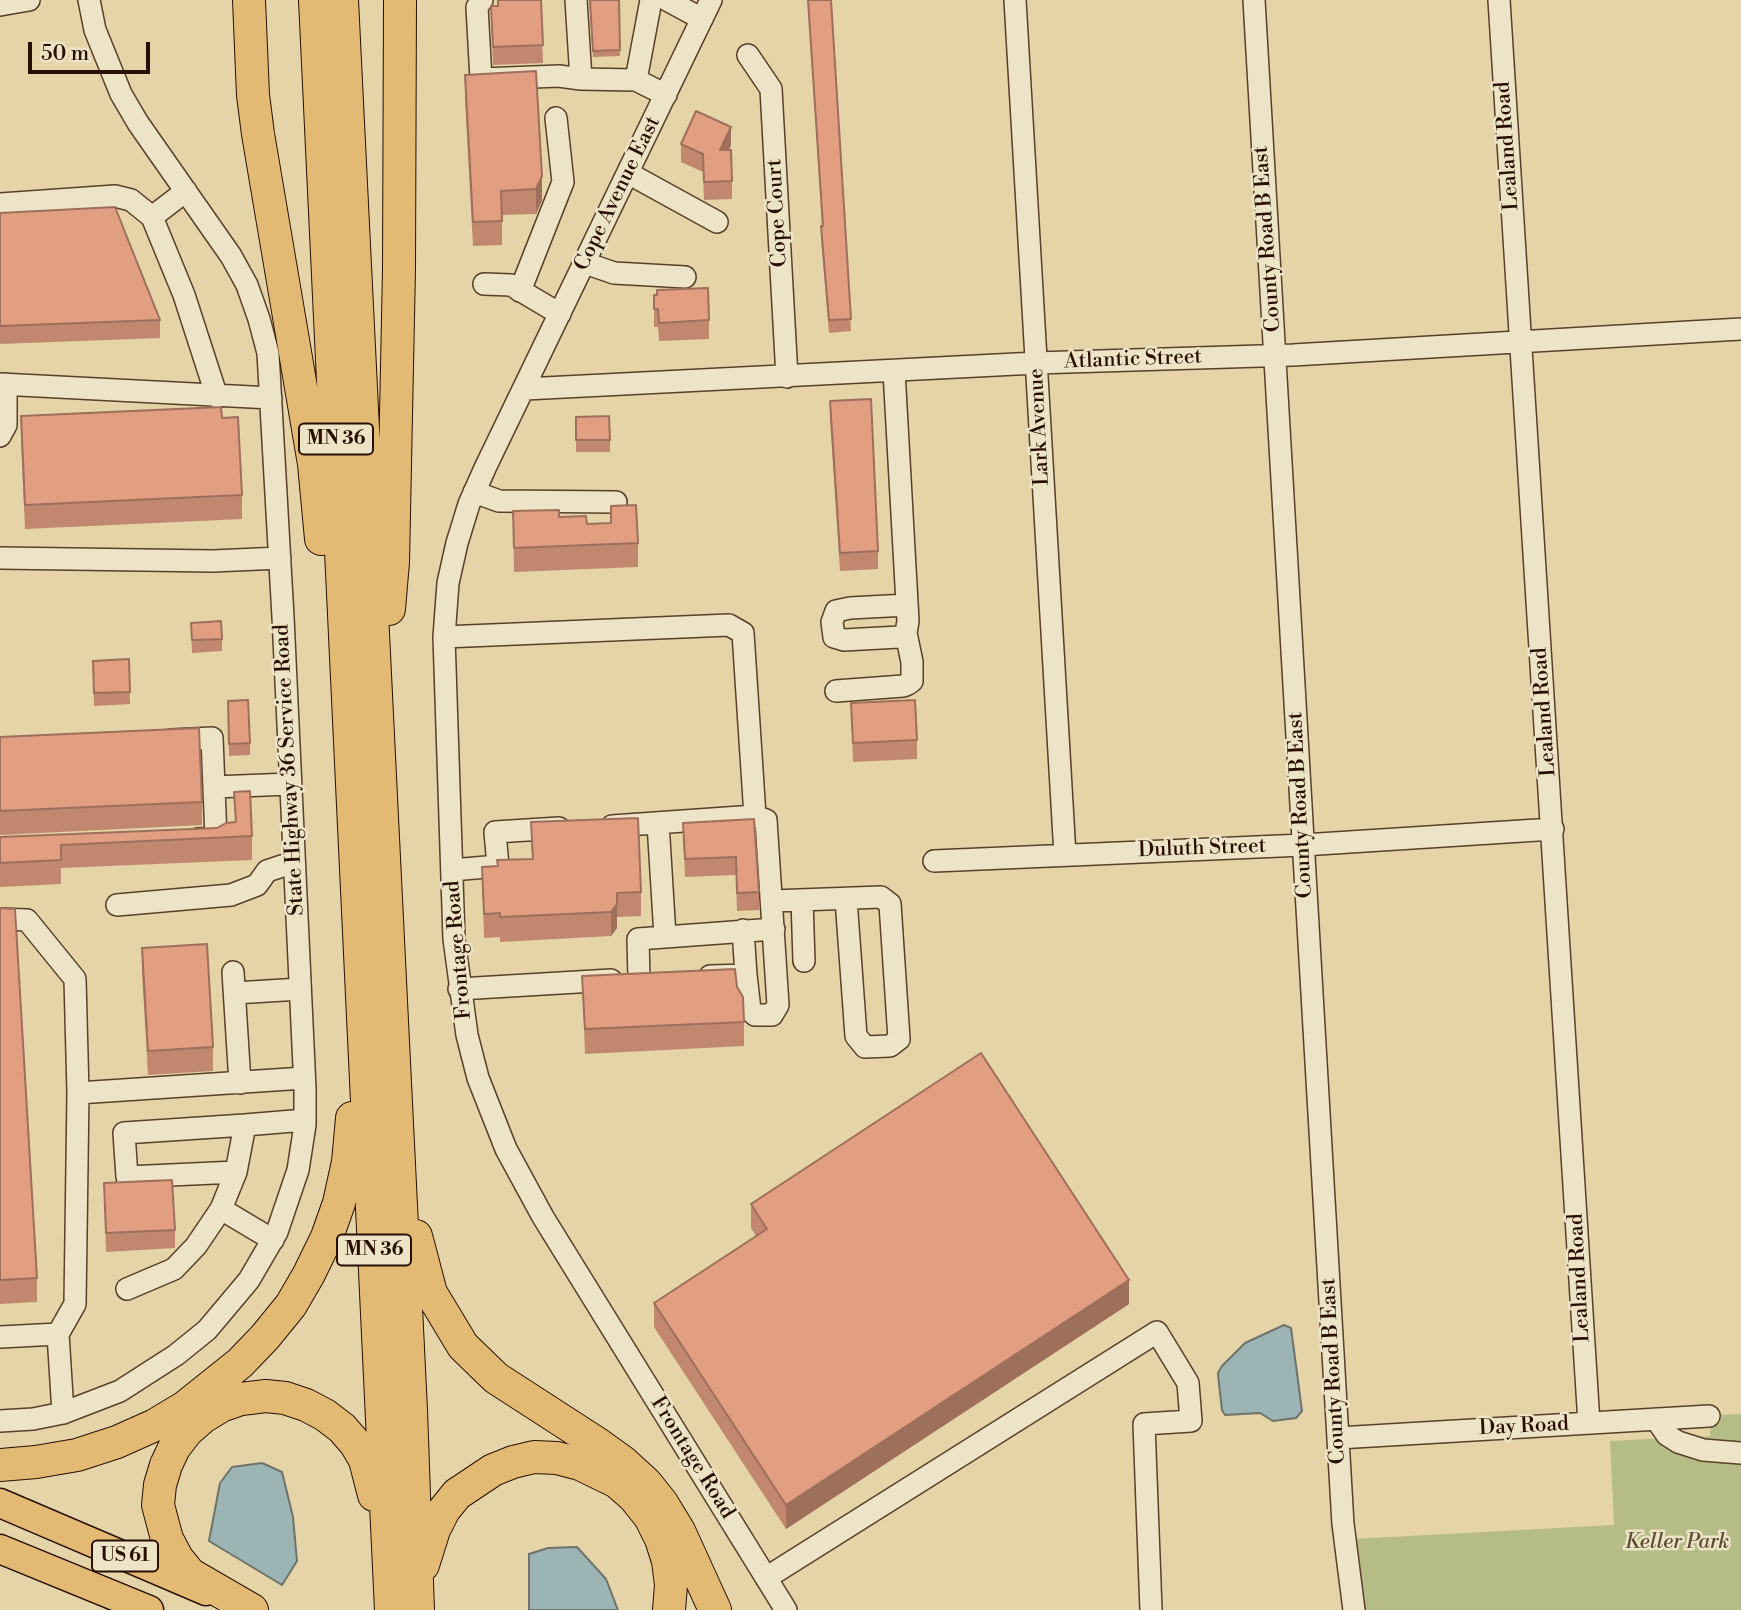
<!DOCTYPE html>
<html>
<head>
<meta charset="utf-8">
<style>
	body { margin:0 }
	#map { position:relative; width:1741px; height:1610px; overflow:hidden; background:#e4d4a7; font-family:"Libre Bodoni",serif }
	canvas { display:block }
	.scale { position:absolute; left:28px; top:42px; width:122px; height:32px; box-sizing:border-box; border:4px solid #290f00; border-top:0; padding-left:9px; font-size:21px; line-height:24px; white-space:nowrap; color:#290f00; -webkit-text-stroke:5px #ede3c6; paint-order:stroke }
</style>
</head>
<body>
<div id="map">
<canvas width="1741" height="1610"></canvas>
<div class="scale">50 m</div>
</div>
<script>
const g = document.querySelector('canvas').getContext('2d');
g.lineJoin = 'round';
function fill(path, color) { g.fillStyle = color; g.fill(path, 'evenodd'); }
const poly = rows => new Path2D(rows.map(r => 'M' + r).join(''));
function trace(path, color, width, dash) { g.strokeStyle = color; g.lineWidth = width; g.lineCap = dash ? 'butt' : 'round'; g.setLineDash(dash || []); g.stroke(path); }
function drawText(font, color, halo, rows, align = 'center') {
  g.font = font + ' "Libre Bodoni",serif'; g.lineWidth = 5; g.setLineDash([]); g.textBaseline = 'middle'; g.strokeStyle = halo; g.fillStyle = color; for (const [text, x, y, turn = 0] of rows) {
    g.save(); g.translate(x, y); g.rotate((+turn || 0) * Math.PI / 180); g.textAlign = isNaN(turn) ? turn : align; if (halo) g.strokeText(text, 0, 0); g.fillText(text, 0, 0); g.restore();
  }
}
fill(poly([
	[1741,1414,1741,1610,1357,1610,1353,1539,1614,1525,1610,1441,1710,1436,1711,1415]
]), '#b6bc85');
const water = poly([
	[1284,1325,1291,1328,1302,1411,1296,1418,1273,1421,1260,1413,1225,1415,1222,1410,1219,1384,1218,1373,1222,1366,1245,1343,1284,1325],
	[262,1463,282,1472,293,1517,297,1561,282,1585,209,1541,220,1483,232,1467,262,1463],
	[577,1547,606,1579,618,1610,529,1610,529,1554,548,1548,577,1547]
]);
fill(water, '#9cb5b4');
trace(water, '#6e736c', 2);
const minor = poly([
	[482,0,477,7,481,79,559,76,581,79],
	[576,0,581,79,636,80,666,95],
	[667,0,702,19],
	[711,0,486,466,469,504,457,543,448,583,444,637,454,939,467,1035,478,1078,506,1149,543,1217,786,1610],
	[1015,0,1065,855],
	[1254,0,1343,1524,1354,1610],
	[1499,0,1589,1423],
	[0,5,29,0],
	[748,55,771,89,787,377],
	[636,80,651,0],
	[628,173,717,222],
	[186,191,152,217,184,295,217,397],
	[0,204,115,196,131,200,152,217],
	[585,263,614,273,685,277],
	[484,284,511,285,560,314],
	[520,291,563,182,556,118],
	[894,371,908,621,906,633,899,637,844,640,834,637,832,622,836,611,850,608,907,605],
	[0,384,271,398],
	[525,389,1036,363,1293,355,1741,329],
	[0,436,6,425,6,384],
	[474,492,499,501,616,502],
	[0,558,213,561,280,558],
	[444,637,729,625,743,633,755,816],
	[836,691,903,686,908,684,912,681,912,662,906,633],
	[171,740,212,738,216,838,198,839],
	[214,787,290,784],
	[658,823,665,936],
	[612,826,755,816,766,820,778,1005,772,1015,755,1015,750,1010,746,975,710,976],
	[934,861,1303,845,1553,829],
	[452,870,498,866,495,832,559,828],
	[802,900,804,961],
	[772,901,881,897,890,904,899,1039,890,1046,865,1047,856,1036,846,899],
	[117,905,231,895,257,885,267,871,294,862],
	[0,919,27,920,75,979,78,1093],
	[743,930,746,975],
	[233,972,240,1083],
	[639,979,638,939,774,929],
	[459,989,611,980],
	[235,993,300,989],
	[236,1172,127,1177,124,1133,245,1125],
	[273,1240,221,1209,236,1172,245,1125,305,1120],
	[127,1289,174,1269,196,1246,221,1209],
	[58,1334,63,1413],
	[0,1337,58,1334,75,1304,78,1093,304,1078],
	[1656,1419,1667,1435,1678,1442,1703,1450,1741,1453],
	[0,1421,33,1419,63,1413,120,1391,176,1355,207,1330,249,1280,277,1232,298,1170,305,1125,305,1088,283,617,268,353,259,319,247,285,231,256,138,123,121,94,95,30,89,0],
	[1338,1438,1709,1416],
	[766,1578,1157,1332,1188,1383,1191,1421,1144,1424,1151,1610]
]);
const major = poly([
	[0,1503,206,1591],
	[0,1549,149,1610]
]);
const highway = poly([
	[249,0,253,95,258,134,314,464,321,539],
	[315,0,391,1610],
	[342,0,411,1409,418,1610],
	[389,609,393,562,399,269,400,0],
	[416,1236,431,1293,463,1346,496,1378,598,1444,623,1462,646,1483,662,1503,679,1531,715,1610],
	[0,1465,36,1462,77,1455,117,1442,155,1425,185,1407,240,1363,265,1337,291,1305,309,1274,327,1237,339,1203,348,1162,352,1118],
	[423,1565,434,1530,444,1510,457,1494,493,1470,513,1462,534,1457,557,1458,580,1464,617,1482,634,1497,650,1517,661,1539,668,1561,671,1585,669,1610],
	[252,1610,190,1574,177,1558,167,1539,158,1505,160,1485,166,1465,174,1448,187,1431,203,1417,221,1406,241,1399,266,1396,285,1398,306,1405,325,1415,342,1428,355,1443,365,1460,374,1495]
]);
trace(minor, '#58402a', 24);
trace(major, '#290f00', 31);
trace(highway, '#290f00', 34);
trace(minor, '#ede3c6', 21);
trace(major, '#e2ba74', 28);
trace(highway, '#e2ba74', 32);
fill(poly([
	[497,0,541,0,543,63,493,65,491,6,497,6],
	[589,0,619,0,620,56,593,57],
	[808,0,831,0,851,331,829,333,821,238,821,226,822,226],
	[536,71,542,200,536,214,502,215,502,245,473,246,465,99,465,75],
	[681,144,731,145,729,150,732,181,732,199,704,200,703,172,681,162],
	[0,213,160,320,160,338,0,344],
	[654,295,709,320,709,339,659,341,658,327,654,327],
	[830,401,878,551,878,569,840,571,830,419],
	[21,416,222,418,242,495,242,519,25,529,21,440],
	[576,417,610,440,610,452,576,452],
	[611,506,638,543,638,567,514,572,513,511,559,517,587,524,611,523],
	[191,623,222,639,222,651,192,653],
	[129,659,130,704,94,706,93,661],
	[228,701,250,743,250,755,229,756],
	[851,703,917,740,917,759,853,762],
	[0,737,202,802,202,825,0,835],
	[234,792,252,836,252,860,61,868,61,884,0,887,0,837,217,828,235,822],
	[754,819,759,892,759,910,737,911,736,875,685,877,683,823],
	[531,822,641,892,641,916,617,917,617,928,611,936,500,942,500,937,484,938,482,867,497,866,532,859],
	[0,908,37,1278,37,1302,0,1304],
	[142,948,213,1047,213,1071,148,1075,142,972],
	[582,976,737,987,744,1022,744,1046,585,1054],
	[104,1183,175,1230,175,1248,106,1252],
	[751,1204,1129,1304,786,1529,654,1327,654,1303,756,1236,751,1228]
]), '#c2886f');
fill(poly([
	[731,127,731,145,720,169,720,150],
	[542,176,542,200,536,214,536,189],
	[617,904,617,928,611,936,611,912],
	[1129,1280,1129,1304,786,1529,786,1505]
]), '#9e6f5a');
const building = poly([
	[498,0,541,0,543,45,493,47,491,6,498,6,498,0],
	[590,0,619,0,620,50,593,51,590,0],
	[808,0,831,0,851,319,829,320,821,226,823,226,808,0],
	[536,71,542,176,536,189,501,191,502,221,473,222,465,75,536,71],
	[696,111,731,127,720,150,731,150,732,181,704,182,703,154,681,144,696,111],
	[115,207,160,320,0,326,0,213,115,207],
	[708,288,709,320,659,323,658,309,654,309,654,295,657,295,657,290,708,288],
	[871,399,878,551,840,553,830,401,871,399],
	[221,407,222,418,238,417,242,495,25,505,21,416,221,407],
	[609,416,610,440,576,440,576,417,609,416],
	[636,505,638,543,514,548,513,511,559,510,559,517,586,516,587,524,611,523,611,506,636,505],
	[221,621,222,639,192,640,191,623,221,621],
	[129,659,130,692,94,693,93,661,129,659],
	[248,700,250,743,229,744,228,701,248,700],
	[915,700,917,740,853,743,851,703,915,700],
	[199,728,202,802,0,811,0,737,199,728],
	[250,791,252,836,61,845,61,860,0,863,0,837,217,828,226,823,236,822,234,792,250,791],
	[638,818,641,892,617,893,617,904,611,912,500,917,500,913,484,914,482,867,498,866,497,860,533,859,531,822,638,818],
	[754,819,759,892,737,893,736,857,685,859,683,823,754,819],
	[0,908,15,909,37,1278,0,1280,0,908],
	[207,944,213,1047,148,1051,142,948,207,944],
	[735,969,737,987,743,997,744,1022,585,1029,582,976,735,969],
	[981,1053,1129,1280,786,1505,654,1303,767,1229,751,1204,981,1053],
	[172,1180,175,1230,106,1233,104,1183,172,1180]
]);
fill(building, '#e19e81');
trace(building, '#9e6f5a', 2);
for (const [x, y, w] of [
	[336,439,74],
	[374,1250,74],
	[125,1556,66]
]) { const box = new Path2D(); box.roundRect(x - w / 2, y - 15.5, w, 31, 5); g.fillStyle = '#ede3c6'; g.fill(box); trace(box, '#290f00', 2); }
drawText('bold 19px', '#290f00', null, [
	["MN 36",336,439],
	["MN 36",374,1250],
	["US 61",125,1556]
]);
drawText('21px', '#290f00', '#ede3c6', [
	["Lealand Road",1508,146,-94],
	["Cope Avenue East",618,194,-64],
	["Cope Court",778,213,-93],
	["County Road B East",1268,239,-94],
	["Atlantic Street",1133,360,-2],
	["Lark Avenue",1040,427,-93],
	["Lealand Road",1545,712,-94],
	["State Highway 36 Service Road",290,770,-93],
	["County Road B East",1301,805,-93],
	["Duluth Street",1202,849,-2],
	["Frontage Road",459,950,-95],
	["Lealand Road",1580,1278,-93],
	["County Road B East",1334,1371,-93],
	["Day Road",1524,1427,-3],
	["Frontage Road",692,1458,58]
]);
drawText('italic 21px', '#5a4c2f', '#ede3c6', [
	["Keller Park",1677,1543]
]);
</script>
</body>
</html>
